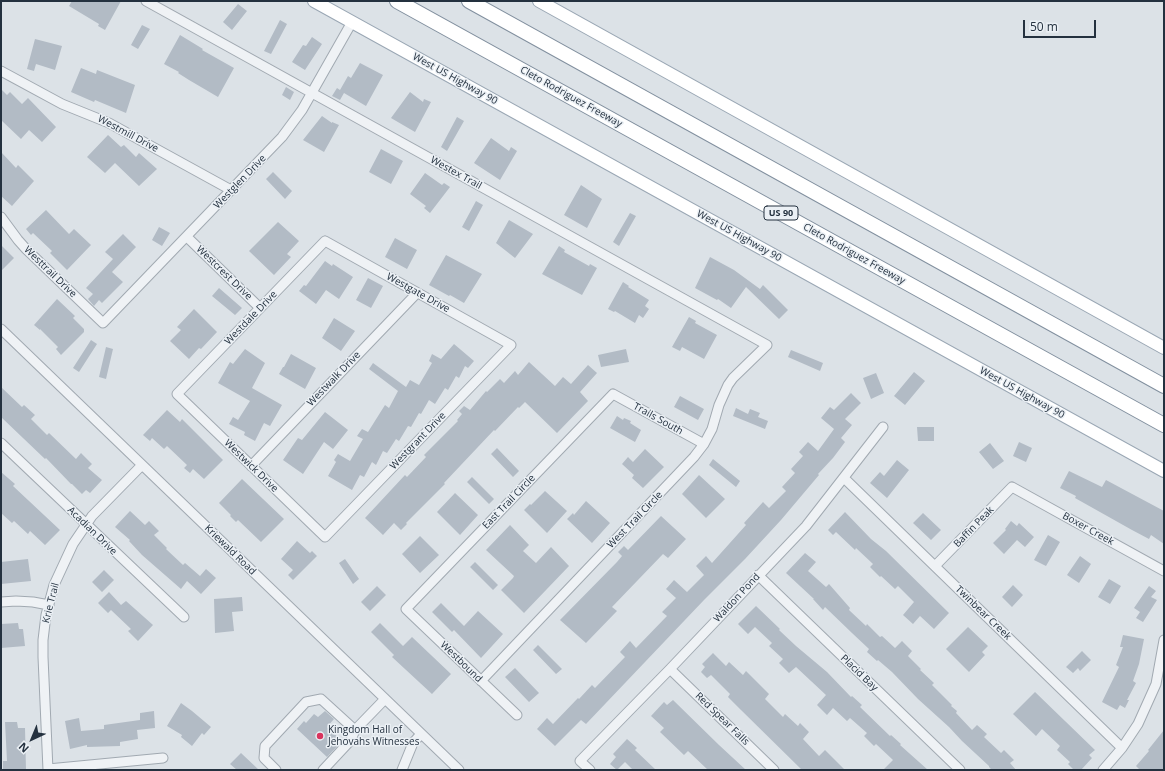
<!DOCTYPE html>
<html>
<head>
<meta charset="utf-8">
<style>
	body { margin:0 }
	#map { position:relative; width:1165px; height:771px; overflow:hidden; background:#dce2e7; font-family:"Open Sans",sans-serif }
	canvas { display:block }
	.frame { position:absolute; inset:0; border:2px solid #24313f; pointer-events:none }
	.north { position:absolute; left:12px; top:719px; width:40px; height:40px; -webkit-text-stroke:3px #ebf0f5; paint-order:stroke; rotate:224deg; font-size:11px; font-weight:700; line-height:16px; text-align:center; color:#24313f }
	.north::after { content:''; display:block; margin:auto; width:14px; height:18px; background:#24313f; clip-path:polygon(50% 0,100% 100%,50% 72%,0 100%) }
	.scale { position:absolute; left:1023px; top:20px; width:73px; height:18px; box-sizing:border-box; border:2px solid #24313f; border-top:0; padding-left:5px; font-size:12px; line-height:14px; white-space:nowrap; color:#24313f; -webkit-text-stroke:3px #ebf0f5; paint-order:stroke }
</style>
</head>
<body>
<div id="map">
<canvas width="1165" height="771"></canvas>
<div class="frame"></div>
<div class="north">N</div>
<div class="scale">50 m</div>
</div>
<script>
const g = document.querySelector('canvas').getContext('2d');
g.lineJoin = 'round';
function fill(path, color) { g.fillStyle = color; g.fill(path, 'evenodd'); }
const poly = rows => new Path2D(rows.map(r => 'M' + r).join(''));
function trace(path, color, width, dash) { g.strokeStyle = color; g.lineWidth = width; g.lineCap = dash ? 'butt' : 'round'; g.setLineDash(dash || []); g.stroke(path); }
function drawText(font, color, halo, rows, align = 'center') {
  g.font = font + ' "Open Sans",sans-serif'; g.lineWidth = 3; g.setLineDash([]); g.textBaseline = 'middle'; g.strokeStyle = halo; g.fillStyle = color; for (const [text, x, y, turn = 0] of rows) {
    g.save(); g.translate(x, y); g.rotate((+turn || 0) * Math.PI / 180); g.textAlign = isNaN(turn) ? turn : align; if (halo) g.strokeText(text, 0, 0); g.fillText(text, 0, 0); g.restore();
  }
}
fill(poly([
	[72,1,121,1,105,30,98,26,99,24,69,6],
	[238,4,247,11,232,30,223,22],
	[280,20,287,24,271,54,264,51],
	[142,25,150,29,138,49,131,45],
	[180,35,203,49,202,50,234,68,218,97,189,80,178,73,179,72,164,64],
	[312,37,322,44,305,70,292,62,303,45,306,46],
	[35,39,62,46,55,70,36,64,34,71,27,69],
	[360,63,383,75,366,106,344,93,340,100,332,96,337,88,340,90,348,76,351,78],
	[81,68,96,74,97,70,135,85,126,113,95,100,94,102,71,92],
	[286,87,294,92,290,100,282,95],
	[1,89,7,95,10,92,22,104,28,98,56,127,42,142,29,130,21,139,1,120],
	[410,92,423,102,424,99,431,102,415,132,391,118],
	[322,116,332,123,332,122,339,125,324,152,303,140],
	[457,117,464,121,447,151,441,147],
	[108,135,121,147,124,145,136,157,139,153,157,169,139,186,115,163,105,173,87,157],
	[491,138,509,151,511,147,517,151,500,180,474,163],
	[381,149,403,161,391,184,369,172],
	[1,152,16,168,18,165,34,181,12,206,1,196],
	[273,172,292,191,285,199,266,179],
	[425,173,442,185,444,183,450,187,430,213,424,208,426,206,410,194],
	[581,185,602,199,587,228,564,215],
	[476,201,483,205,469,231,462,227],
	[46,210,69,234,74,229,91,245,67,270,50,253,52,251,33,233,31,235,26,229],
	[630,213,636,216,619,246,613,242],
	[509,220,533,234,515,258,496,243],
	[278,222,299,241,287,254,291,257,274,275,249,251],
	[159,227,170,233,162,246,152,240],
	[123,234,136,247,112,272,123,282,102,303,99,300,94,306,88,299,93,294,86,288,113,259,105,252],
	[395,238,417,250,407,269,385,257],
	[1,245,14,258,1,271],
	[559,246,565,250,564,252,589,266,590,264,597,268,582,295,542,274],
	[446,255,482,274,464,303,450,295,449,296,429,285],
	[710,257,734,270,760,289,763,285,788,310,779,319,746,287,731,308,718,299,717,300,695,288],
	[325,261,332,266,333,264,353,277,339,299,326,290,316,304,299,291,304,285,306,286],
	[368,278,383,286,371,308,356,300],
	[623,282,629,286,628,287,649,300,645,306,649,309,643,318,639,315,635,323,615,311,614,312,608,309],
	[219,288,242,308,235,315,212,296],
	[57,299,75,316,73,318,84,329,84,332,61,355,56,349,58,347,40,329,40,330,34,325],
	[194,309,217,332,201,349,199,348,189,359,170,341,181,330,177,327],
	[689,317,696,321,695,323,717,335,704,359,682,347,680,351,672,347],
	[334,318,355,331,341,351,322,338],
	[91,340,97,344,79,372,73,368],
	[454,344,474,361,468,368,465,366,459,378,456,376,448,390,445,388,435,404,429,400,421,414,419,413,411,427,408,426,399,441,396,439,387,453,383,451,376,465,372,462,364,477,360,475,352,490,328,476,336,462,334,460,338,454,350,461,363,439,357,436,362,429,368,432,385,405,389,408,398,391,369,369,373,363,406,387,410,380,419,385,432,363,429,361,432,354,441,359],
	[106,347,113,349,106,379,99,377],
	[245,349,265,363,252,388,282,405,270,426,264,423,255,441,244,435,245,432,229,424,233,417,238,420,250,401,218,383,230,362,233,364],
	[626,349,629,362,601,367,598,355],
	[791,350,823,363,820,371,788,357],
	[291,354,316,368,305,389,279,374,283,367,284,367],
	[529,362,555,386,563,377,571,384,588,365,597,373,580,392,588,401,557,433,525,402,519,408,518,407,495,431,494,430,444,483,445,484,406,523,407,524,401,530,394,523,383,535,365,518,405,475,407,477,426,457,424,455,458,421,457,420,462,414,459,411,464,406,470,410,486,391,487,392,500,379,504,383,515,371,518,375],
	[914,372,925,381,905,405,894,396],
	[876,373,884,393,871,399,863,378],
	[1,387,22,407,24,405,35,415,31,419,47,435,49,433,76,459,81,453,92,464,88,468,102,480,90,493,86,490,82,494,72,484,71,484,46,458,45,459,1,417],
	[851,393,861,403,845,419,852,425,841,438,845,442,833,458,818,474,819,475,781,520,745,559,704,600,586,724,581,720,555,746,537,729,547,718,553,724,578,698,579,699,592,685,595,688,625,657,620,652,630,641,636,648,667,616,662,612,676,598,666,589,674,580,687,592,704,575,696,566,706,556,712,563,746,525,744,523,763,502,769,508,786,491,782,487,795,473,791,469,803,456,799,452,808,442,818,451,834,429,821,418,830,407,834,410],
	[680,396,704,409,698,420,674,407],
	[736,408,748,414,750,409,760,413,758,417,768,421,765,429,733,416],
	[167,410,180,422,182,419,223,460,204,479,193,469,190,473,184,468,187,465,167,446,164,449,152,438,150,441,143,435],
	[325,412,348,430,333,449,324,442,303,474,283,460,298,438,302,440],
	[617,416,623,420,624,418,631,421,630,423,641,430,635,442,610,428],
	[917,427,934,427,934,441,918,441],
	[1019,442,1032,448,1026,462,1013,456],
	[990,443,1004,461,993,469,979,452],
	[497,448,519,471,513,477,491,454],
	[645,449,664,467,643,488,632,478,634,475,622,464,628,457,633,462],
	[713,459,740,481,736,487,709,465],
	[897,460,909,470,887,498,870,483,880,472,884,476],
	[1069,471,1102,487,1106,480,1164,511,1164,544,1151,535,1149,539,1132,530,1075,498,1076,496,1060,488],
	[1,472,15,484,13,486,60,530,45,545,30,531,28,534,14,521,12,523,1,513],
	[699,475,725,499,706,518,682,494],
	[472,477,494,499,489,504,467,482],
	[242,479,284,519,261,542,238,520,236,522,230,516,231,515,219,503],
	[545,491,567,511,547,533,524,510,530,504,531,505],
	[455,493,478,515,460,535,437,512],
	[586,501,610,523,592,543,567,519,573,513,574,515],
	[130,511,145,525,149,521,159,531,154,535,167,548,166,549,183,565,185,563,200,576,206,569,216,578,201,594,187,581,181,589,142,555,129,541,130,540,115,527],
	[845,512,871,539,886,551,949,613,934,629,920,616,913,624,903,615,914,602,898,586,895,589,881,576,880,577,870,567,873,564,856,548,855,550,836,532,833,535,828,530],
	[923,513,941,530,931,540,913,523],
	[661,516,686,539,668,558,663,554,612,607,617,611,586,643,560,620,617,562,622,556,618,552,624,546,628,550],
	[1011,521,1017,526,1019,523,1034,537,1025,547,1017,540,1004,554,993,543,1006,530,1005,529],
	[510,525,529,545,523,551,536,563,551,547,569,566,524,613,501,590,513,578,514,576,486,550],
	[1048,535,1060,542,1046,566,1034,560],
	[420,536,439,555,420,573,402,554],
	[297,541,310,553,312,551,317,556,293,580,288,575,293,570,281,559],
	[805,553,816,562,808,571,826,587,829,584,850,608,849,610,866,626,867,624,880,637,882,636,895,648,902,641,912,651,908,656,921,669,920,670,934,683,932,685,952,705,951,706,957,711,956,713,972,730,977,725,987,734,984,737,1001,753,1004,750,1014,760,1010,763,1016,770,992,770,989,767,989,766,962,741,949,727,918,699,892,672,878,660,877,661,867,652,869,649,852,633,825,607,823,610,813,599,814,599,786,573],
	[1080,556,1091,564,1079,583,1067,575],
	[28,559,31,581,1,584,1,562],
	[345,559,359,579,353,584,339,563],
	[475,562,498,585,493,590,470,567],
	[104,570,114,580,102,592,92,582],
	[1109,579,1121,586,1110,604,1098,597],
	[1013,585,1023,595,1012,607,1002,597],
	[377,586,386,595,370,611,361,602],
	[1149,586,1156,591,1151,597,1157,600,1143,622,1136,618,1140,612,1134,608],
	[109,592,121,605,126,601,153,625,138,641,128,631,131,629,111,610,108,613,98,603],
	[242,597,243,611,232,612,234,631,215,633,214,599],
	[441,603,464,626,478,611,503,634,481,658,454,630,452,632,432,612],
	[756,606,780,629,779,630,796,646,827,672,851,697,852,696,862,705,860,707,890,736,891,735,901,744,900,745,928,770,883,770,893,760,876,744,874,746,864,736,867,733,850,718,847,721,833,708,827,715,817,705,826,695,796,667,789,673,779,663,783,659,769,646,772,643,755,627,748,634,738,624],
	[18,623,19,629,23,629,25,646,1,648,1,624],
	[380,623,403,646,412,637,451,674,432,694,392,657,394,655,371,632],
	[968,627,988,646,982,652,985,655,969,672,946,649],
	[1123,635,1144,639,1139,664,1133,681,1136,683,1127,700,1129,700,1125,708,1120,705,1117,710,1102,702,1119,667,1116,665,1123,647,1120,647],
	[538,645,562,669,556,674,533,650],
	[1082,651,1091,660,1080,671,1078,668,1073,673,1066,667],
	[713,653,726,666,729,662,743,675,746,671,769,694,765,699,783,717,785,714,798,726,800,723,809,732,803,739,819,756,825,750,845,770,802,770,741,710,728,697,730,694,711,675,707,678,701,672,705,667,702,664],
	[515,668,539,693,529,702,505,677],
	[1035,692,1095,750,1089,755,1092,758,1081,770,1074,770,1068,764,1070,762,1057,750,1060,746,1042,729,1036,736,1013,714],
	[673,700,719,745,746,770,708,770,688,751,684,755,660,732,664,728,651,716,664,702,667,705],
	[181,703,192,711,211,727,204,735,202,733,192,746,181,737,182,735,167,726],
	[154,711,155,728,137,730,138,739,120,742,120,746,87,747,87,745,70,749,65,721,79,718,81,731,104,729,104,725,140,720,140,713],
	[325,711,334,719,327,727,342,741,327,757,297,729,304,721,306,723,314,714,318,717],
	[5,722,17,722,18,728,25,728,26,770,3,770,3,761,7,761],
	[1164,730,1164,770,1140,770,1136,766,1149,751,1148,750],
	[627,739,637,748,635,750,656,770,633,770,625,762,617,770,610,764,616,757,613,754],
	[241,753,259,770,237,770,230,764]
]), '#b2bbc5');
const minor = poly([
	[146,1,767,345,733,378,728,385,719,405,712,429,704,444,694,457,481,681],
	[1,71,62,104,109,123,231,190],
	[1,217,18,240,26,249,103,323,282,137,302,110,352,22],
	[187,237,260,308],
	[325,241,511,345,325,537,177,394,325,241],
	[1,329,459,770],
	[1,443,184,617],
	[251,466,417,293],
	[844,478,1122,748],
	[935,566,1012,487,1164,571],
	[758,575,960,770],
	[1,602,16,601,33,602,49,605],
	[670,669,774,770],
	[517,715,406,609,613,394,704,444],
	[48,769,163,758],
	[48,770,43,657,43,640,46,615,54,585,73,544,92,516,142,465],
	[276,770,264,758,265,746,306,702,321,699,355,730],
	[323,770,351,740,355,730,385,699],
	[402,770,413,743,421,734],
	[590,770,580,761,670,669,806,526,883,427],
	[1103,770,1122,748,1138,724,1156,684,1164,640]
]);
const major = poly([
	[314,1,1164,471],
	[539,1,1164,348]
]);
const highway = poly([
	[397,1,1164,425],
	[469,1,1164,386]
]);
trace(minor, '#a1a9b1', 11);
trace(major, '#9aa7b4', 14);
trace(highway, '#82909f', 16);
trace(minor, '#eff2f5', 9);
trace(major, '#fff', 12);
trace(highway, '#fff', 14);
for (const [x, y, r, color] of [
	[320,736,4,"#d9345e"]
]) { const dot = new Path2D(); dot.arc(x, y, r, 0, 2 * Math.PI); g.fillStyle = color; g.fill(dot); trace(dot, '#ebf0f5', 1.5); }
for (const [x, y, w] of [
	[781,213,34]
]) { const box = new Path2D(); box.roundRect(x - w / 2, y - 7, w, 14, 3); g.fillStyle = '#ebf0f5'; g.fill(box); trace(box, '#24313f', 1); }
drawText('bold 9px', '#24313f', null, [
	["US 90",781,213]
]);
drawText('10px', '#24313f', '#ebf0f5', [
	["West US Highway 90",455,79,29],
	["Cleto Rodriguez Freeway",571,97,29],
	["Westmill Drive",128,134,28],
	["Westex Trail",456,173,29],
	["Westglen Drive",240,182,-46],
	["West US Highway 90",739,236,29],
	["Cleto Rodriguez Freeway",854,254,29],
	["Westtrail Drive",50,272,44],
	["Westcrest Drive",224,273,44],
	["Westgate Drive",418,293,29],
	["Westdale Drive",251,318,-46],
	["Westwalk Drive",334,379,-46],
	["West US Highway 90",1022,393,29],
	["Trails South",658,419,29],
	["Westgrant Drive",418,441,-46],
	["Westwick Drive",251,466,44],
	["East Trail Circle",509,502,-46],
	["West Trail Circle",635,520,-46],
	["Baffin Peak",974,527,-46],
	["Boxer Creek",1088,529,29],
	["Acadian Drive",92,531,44],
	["Kriewald Road",230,550,44],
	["Waldon Pond",737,598,-47],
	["Krie Trail",51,603,-76],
	["Twinbear Creek",983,613,44],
	["Westbound",461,662,44],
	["Placid Bay",859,673,44],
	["Red Spear Falls",722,719,44]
]);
drawText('10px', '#24313f', '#ebf0f5', [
	["Kingdom Hall of",328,730],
	["Jehovahs Witnesses",328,742]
], 'left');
</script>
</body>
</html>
